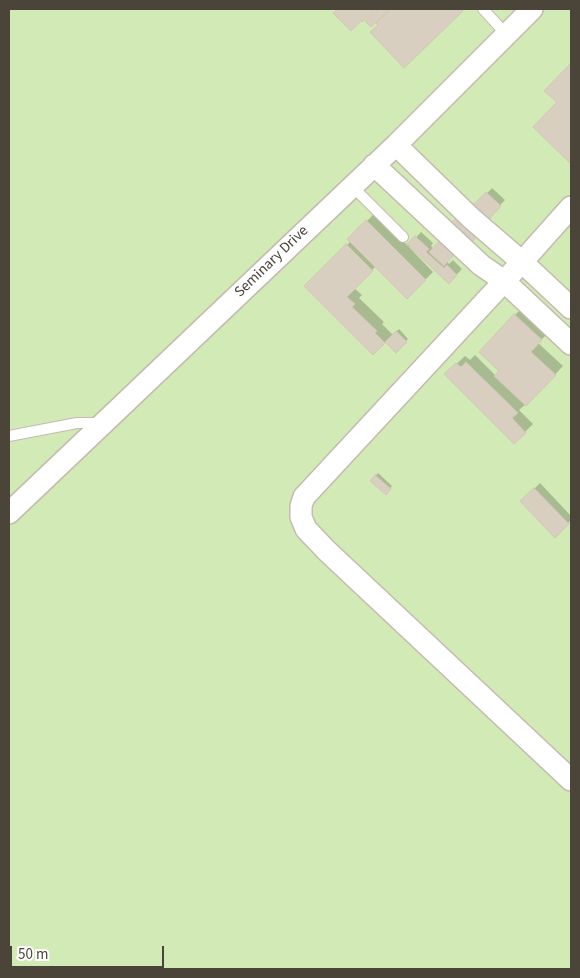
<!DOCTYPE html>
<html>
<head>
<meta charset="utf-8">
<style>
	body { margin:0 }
	#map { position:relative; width:580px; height:978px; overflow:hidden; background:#f6f3ec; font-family:"Source Sans 3",sans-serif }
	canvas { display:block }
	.frame { position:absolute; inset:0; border:10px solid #4b4439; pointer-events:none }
	.scale { position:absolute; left:10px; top:946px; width:154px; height:22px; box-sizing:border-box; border:2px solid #4b4439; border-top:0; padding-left:6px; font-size:15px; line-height:18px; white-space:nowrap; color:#4b4439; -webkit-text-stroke:4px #fff; paint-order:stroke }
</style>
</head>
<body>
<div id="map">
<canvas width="580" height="978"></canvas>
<div class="frame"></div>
<div class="scale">50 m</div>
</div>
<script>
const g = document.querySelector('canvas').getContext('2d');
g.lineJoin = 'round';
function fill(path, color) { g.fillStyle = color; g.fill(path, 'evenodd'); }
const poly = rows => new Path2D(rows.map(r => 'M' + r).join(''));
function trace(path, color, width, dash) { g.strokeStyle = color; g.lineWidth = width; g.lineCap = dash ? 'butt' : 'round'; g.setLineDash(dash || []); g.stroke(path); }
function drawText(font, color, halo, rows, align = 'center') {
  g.font = font + ' "Source Sans 3",sans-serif'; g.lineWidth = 4.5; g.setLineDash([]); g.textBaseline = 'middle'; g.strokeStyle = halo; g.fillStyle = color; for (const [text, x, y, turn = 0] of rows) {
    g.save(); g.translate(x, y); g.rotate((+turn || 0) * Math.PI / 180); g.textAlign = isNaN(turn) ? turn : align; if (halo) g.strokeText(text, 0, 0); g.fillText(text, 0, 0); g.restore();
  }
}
fill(poly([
	[9,9,571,9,571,969,9,969]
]), '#d2eab5');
fill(poly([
	[389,9,464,9,404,66,390,11],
	[571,64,571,162,534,127,558,102,546,91],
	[492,188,505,200,447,261,449,264,453,260,462,269,449,282,410,246,409,247,433,272,407,298,376,266,354,288,362,295,359,298,384,322,382,324,393,335,399,329,408,339,396,351,386,341,373,353,306,286,351,241,349,239,375,213,408,246,421,232,433,243,431,246,434,249],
	[523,307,549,332,538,343,563,366,534,397,519,410,533,424,514,443,446,374,465,356,470,360,475,355,496,376,501,371,515,315],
	[378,473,392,486,386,493,371,481],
	[540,483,571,516,571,520,555,536,522,501]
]), '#0003');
const building = poly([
	[338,9,376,9,362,22,361,21,351,31,333,13,338,9],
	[378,9,385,9,388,11,371,27,365,21,378,9],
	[387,9,461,9,463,11,404,68,370,32,378,25,376,23,389,11,387,9],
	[571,63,571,164,533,127,557,102,544,91,571,63],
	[486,192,501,206,483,226,467,212,486,192],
	[461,213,481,232,469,245,448,227,461,213],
	[366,220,426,280,407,299,347,239,366,220],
	[446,234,461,247,444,266,429,252,446,234],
	[415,236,429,249,426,252,444,268,447,265,457,275,449,284,407,244,415,236],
	[346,244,373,271,347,297,355,304,352,307,377,331,375,333,385,343,373,355,304,286,346,244],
	[514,314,542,340,531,352,556,375,526,406,494,376,499,371,479,352,514,314],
	[396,331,407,342,396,353,385,342,396,331],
	[466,362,518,413,512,418,526,433,514,444,444,374,456,363,461,367,466,362],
	[375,475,391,489,386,495,370,481,375,475],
	[534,488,569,524,555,538,520,501,534,488]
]);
fill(building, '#d8cfc1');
trace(building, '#d3c7b4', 1);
const service = poly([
	[483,9,506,34],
	[352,186,403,237],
	[9,436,77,423,102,423]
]);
const minor = poly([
	[396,145,471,218,522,262,571,308],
	[374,165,481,265,504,281,571,344],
	[571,207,522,262,304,497,301,506,301,517,306,529,327,551,571,780],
	[9,513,396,145,532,9]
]);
trace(service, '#c2bbae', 12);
trace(minor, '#c2bbae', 24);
trace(service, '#fff', 10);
trace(minor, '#fff', 21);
drawText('15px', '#4b4439', '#fff', [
	["Seminary Drive",272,262,-44]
]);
</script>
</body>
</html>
